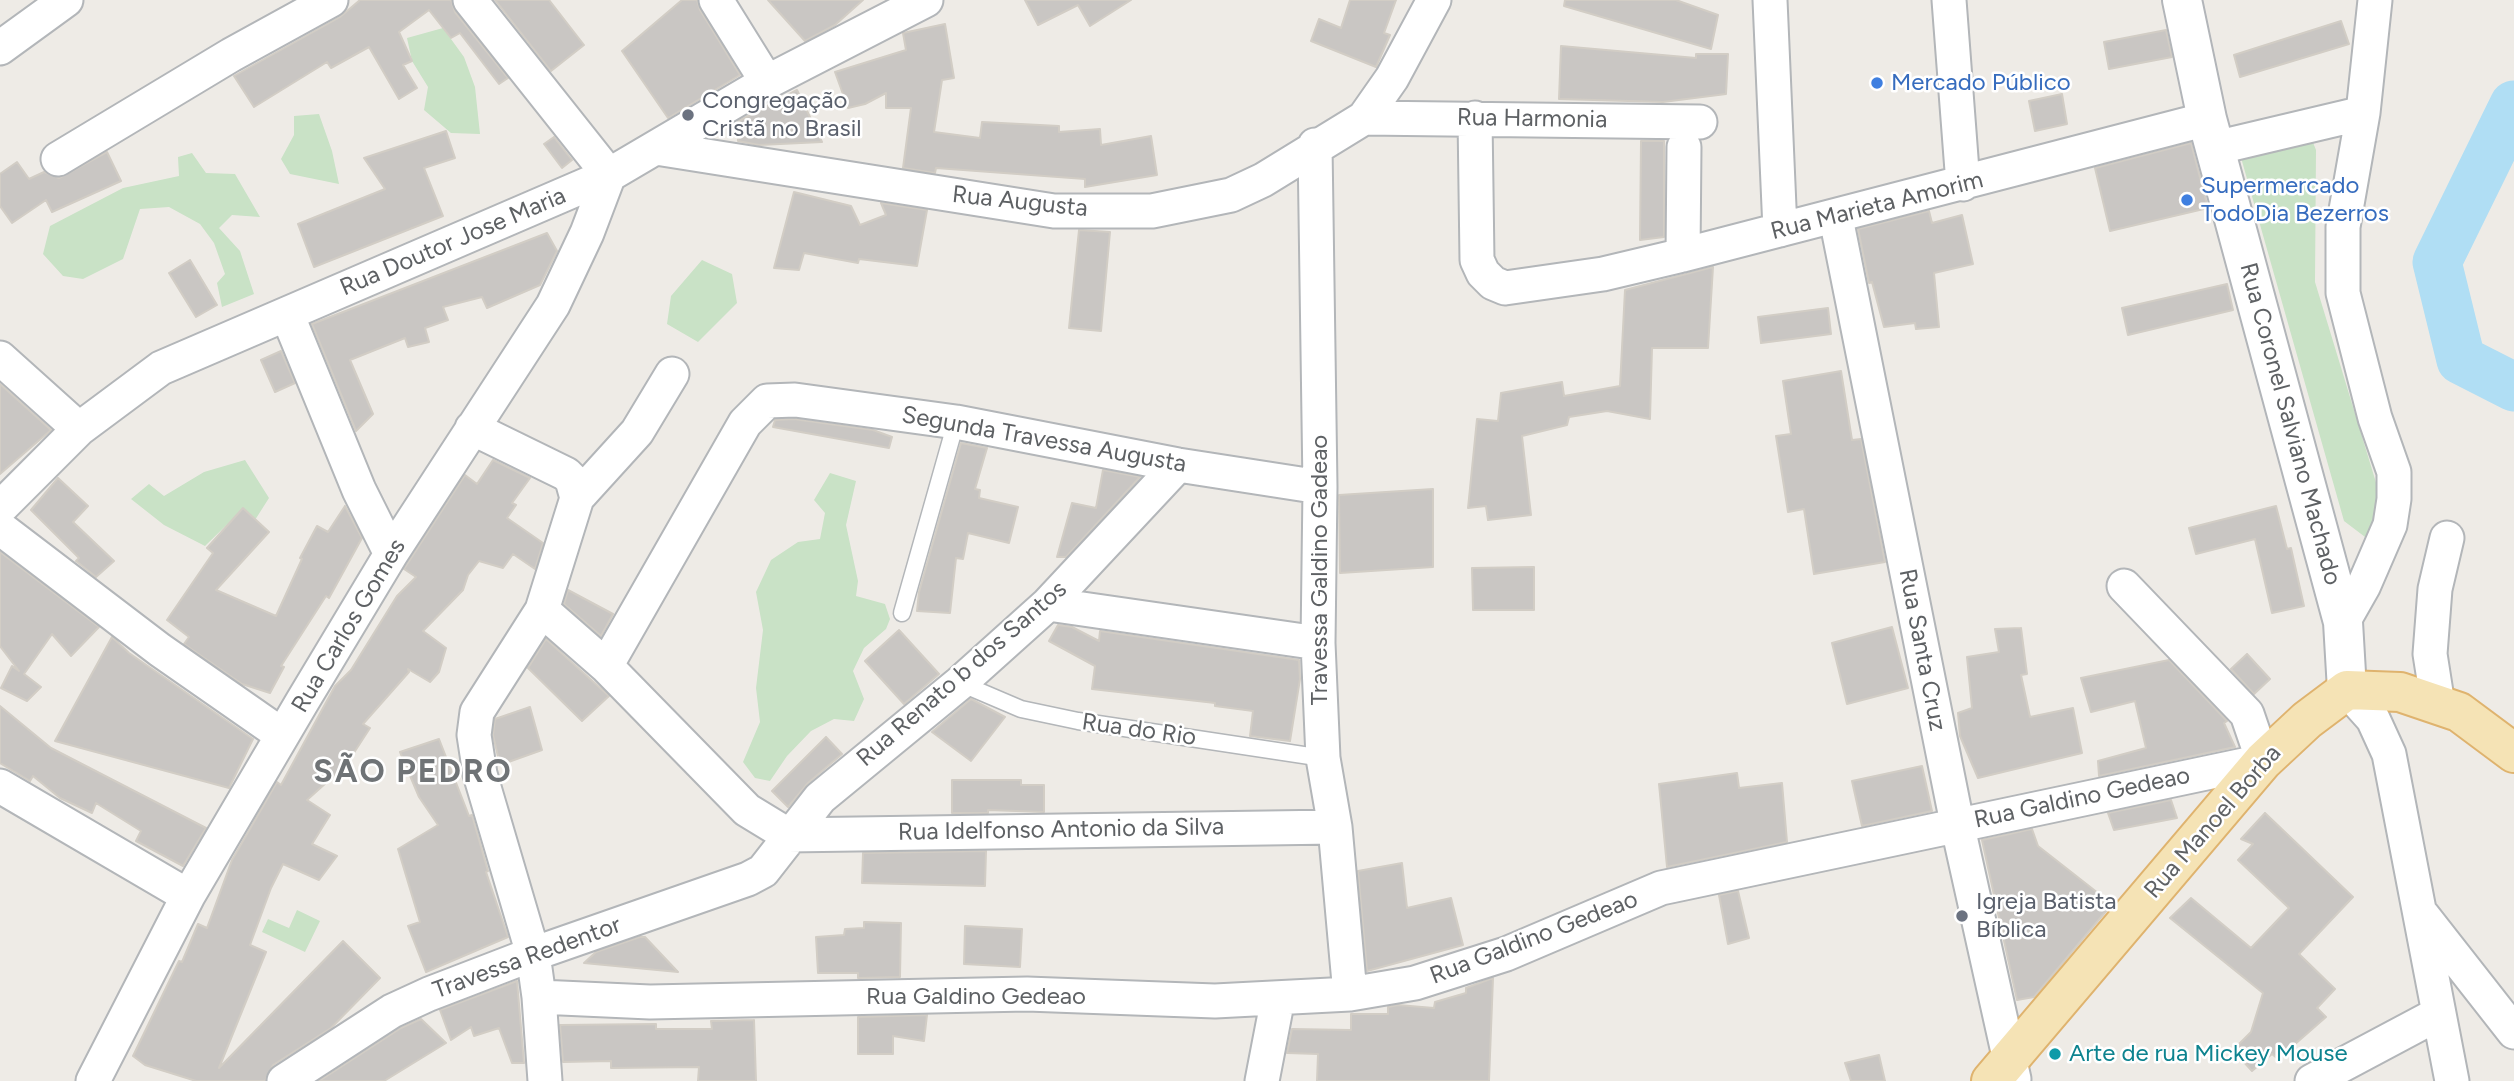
<!DOCTYPE html>
<html>
<head>
<meta charset="utf-8">
<style>
	body { margin:0 }
	canvas { display:block; background:#eeebe6 }
</style>
</head>
<body>
<canvas width="2514" height="1081"></canvas>
<script>
const g = document.querySelector('canvas').getContext('2d');
g.lineJoin = 'round';
function fill(path, color) { g.fillStyle = color; g.fill(path, 'evenodd'); }
const poly = rows => new Path2D(rows.map(r => 'M' + r).join(''));
function trace(path, color, width, dash) { g.strokeStyle = color; g.lineWidth = width; g.lineCap = dash ? 'butt' : 'round'; g.setLineDash(dash || []); g.stroke(path); }
function drawText(font, color, halo, rows, align = 'center') {
  g.font = font + ' Figtree,sans-serif'; g.lineWidth = 5; g.setLineDash([]); g.textBaseline = 'middle'; g.strokeStyle = halo; g.fillStyle = color; for (const [text, x, y, turn = 0] of rows) {
    g.save(); g.translate(x, y); g.rotate((+turn || 0) * Math.PI / 180); g.textAlign = isNaN(turn) ? turn : align; if (halo) g.strokeText(text, 0, 0); g.fillText(text, 0, 0); g.restore();
  }
}
fill(poly([
	[443,28,464,57,475,87,480,134,451,133,424,110,428,87,412,61,407,38],
	[319,114,332,151,339,184,290,174,281,159,294,135,294,116],
	[2310,135,2316,150,2315,282,2388,522,2369,540,2344,521,2238,147],
	[192,153,206,173,235,174,260,217,232,215,219,228,240,251,254,294,222,307,217,283,225,274,214,243,200,224,169,207,140,209,123,259,83,279,63,276,43,254,50,226,123,188,179,176,178,157],
	[702,260,732,274,737,303,698,342,667,324,671,296],
	[245,460,269,498,255,520,243,509,205,546,164,525,131,499,149,484,164,496,204,472],
	[830,473,856,481,846,525,858,581,856,596,885,604,890,619,886,629,864,648,853,671,864,699,854,721,834,719,811,731,787,756,770,781,755,778,743,762,760,722,756,688,763,630,756,592,771,560,798,542,820,539,825,513,814,500],
	[297,910,320,921,305,952,262,932,268,919,289,928]
]), '#c9e2c6');
trace(poly([
	[2514,105,2437,262,2461,360,2514,387]
]), '#b0def4', 49);
const building = poly([
	[360,0,451,0,455,12,508,78,499,84,460,33,451,38,429,10,399,32,412,61,403,65,417,88,399,99,369,47,331,68,327,62,254,107,234,76,340,17,360,0],
	[495,0,549,0,584,45,551,71,495,0],
	[682,0,697,0,700,10,740,75,668,118,622,51,682,0],
	[768,0,863,0,835,25,805,41,768,0],
	[1025,0,1131,0,1090,26,1078,5,1038,25,1025,0],
	[1350,0,1396,0,1384,33,1390,35,1376,67,1311,41,1319,19,1341,28,1350,0],
	[1565,0,1676,0,1718,15,1711,49,1564,6,1565,0],
	[2341,21,2349,44,2240,77,2234,55,2341,21],
	[945,24,954,78,942,80,934,132,980,138,982,122,1059,126,1059,132,1100,129,1101,145,1151,136,1157,175,1085,187,1085,179,936,168,935,173,903,168,911,108,886,108,886,93,865,104,848,108,835,72,906,50,903,33,945,24],
	[2166,30,2172,57,2109,69,2104,42,2166,30],
	[1561,46,1696,58,1696,54,1728,54,1726,94,1663,102,1559,99,1561,46],
	[797,90,822,142,759,145,738,141,737,122,797,90],
	[2062,94,2067,124,2035,131,2029,101,2062,94],
	[446,131,455,158,424,168,443,216,314,267,298,224,385,189,364,158,446,131],
	[554,137,572,160,562,168,544,144,554,137],
	[1641,141,1664,141,1664,237,1640,240,1641,141],
	[2191,143,2208,208,2110,231,2095,168,2191,143],
	[107,152,121,181,52,212,46,200,12,223,0,206,0,174,17,162,29,179,44,172,59,178,107,152],
	[794,192,851,206,860,225,886,215,881,203,927,210,917,266,859,259,858,263,804,253,799,270,774,268,794,192],
	[1929,211,1932,223,1962,215,1973,264,1934,273,1939,327,1916,329,1915,323,1884,327,1872,282,1869,283,1858,229,1929,211],
	[1079,230,1110,232,1101,331,1069,328,1079,230],
	[547,233,557,251,540,285,487,308,482,297,443,307,448,320,425,328,429,342,408,347,405,338,350,360,373,414,356,431,312,324,547,233],
	[190,260,217,305,196,317,169,273,190,260],
	[1713,267,1708,348,1652,348,1650,419,1607,411,1569,417,1567,425,1522,436,1531,515,1488,520,1486,506,1468,508,1477,419,1498,421,1501,393,1562,382,1564,396,1620,386,1625,290,1713,267],
	[2227,284,2233,310,2128,335,2122,308,2227,284],
	[1828,308,1831,334,1761,343,1758,317,1828,308],
	[281,351,295,383,275,392,261,360,281,351],
	[1841,371,1852,440,1861,439,1885,562,1814,574,1804,509,1788,512,1776,436,1791,434,1783,381,1841,371],
	[0,384,51,430,0,474,0,384],
	[794,419,873,430,892,437,889,448,773,427,775,420,794,419],
	[961,443,987,448,975,489,980,490,979,498,1018,507,1009,543,968,533,963,559,956,558,950,613,917,611,919,592,961,443],
	[493,460,530,478,512,503,516,505,507,518,543,543,535,569,513,554,503,568,479,561,468,575,463,590,423,631,446,648,439,672,430,682,408,669,409,672,363,724,370,728,346,765,307,800,330,815,312,844,337,856,319,880,283,864,271,888,250,945,266,952,219,1068,343,941,380,978,331,1028,273,1065,265,1081,196,1081,145,1065,133,1056,179,961,182,962,198,924,207,928,232,860,277,782,281,785,335,686,351,670,397,596,416,577,404,569,465,475,477,484,493,460],
	[1103,470,1140,477,1066,557,1057,557,1072,503,1096,508,1103,470],
	[58,478,88,506,73,522,114,561,96,577,76,561,79,558,31,510,58,478],
	[1433,489,1433,567,1340,573,1339,495,1433,489],
	[345,506,362,538,329,598,326,596,281,666,284,667,270,693,242,684,184,644,189,637,167,620,213,553,207,548,243,508,269,532,216,590,276,616,302,559,300,558,317,526,328,532,345,506],
	[2276,506,2287,549,2291,548,2304,606,2272,613,2255,539,2196,554,2189,528,2276,506],
	[0,552,99,627,71,656,52,634,24,674,41,687,27,701,1,688,12,666,19,671,0,646,0,552],
	[1534,567,1534,610,1473,610,1472,568,1534,567],
	[568,590,613,614,601,636,564,604,568,590],
	[1058,625,1072,627,1099,641,1100,631,1299,660,1300,679,1290,741,1250,736,1253,711,1215,706,1215,703,1092,689,1095,666,1049,641,1058,625],
	[1892,627,1908,688,1847,704,1832,643,1892,627],
	[2021,628,2027,674,2021,675,2030,717,2073,708,2082,753,1978,778,1960,736,1958,713,1972,708,1967,657,1999,652,1995,629,2021,628],
	[899,630,939,674,904,704,865,661,899,630],
	[112,637,129,653,253,739,229,788,55,741,112,637],
	[546,639,609,696,582,721,528,668,546,639],
	[2247,654,2270,679,2254,694,2231,669,2247,654],
	[2169,660,2227,721,2224,723,2235,747,2099,776,2098,761,2146,748,2135,701,2091,712,2081,678,2169,660],
	[971,699,1005,717,971,761,932,732,971,699],
	[0,706,51,748,206,828,183,866,136,841,141,831,96,803,92,813,60,798,33,776,30,781,0,763,0,706],
	[530,707,542,750,500,765,493,735,495,719,530,707],
	[826,737,842,754,808,783,788,807,772,791,826,737],
	[439,739,469,816,472,815,488,871,486,872,508,937,426,972,408,926,420,922,398,849,438,825,419,797,400,752,439,739],
	[1922,766,1932,811,1862,826,1852,781,1922,766],
	[1737,773,1739,788,1782,783,1787,842,1667,867,1659,784,1737,773],
	[952,780,1021,780,1021,785,1044,785,1044,812,988,810,988,813,952,813,952,780],
	[2171,800,2177,818,2114,830,2108,813,2171,800],
	[2265,813,2353,897,2299,954,2335,989,2317,1008,2326,1017,2278,1059,2272,1054,2252,1071,2233,1050,2251,1032,2263,993,2170,918,2191,898,2251,948,2289,908,2238,860,2253,844,2241,839,2265,813],
	[2032,829,2038,846,2112,904,2034,997,2017,1000,1982,840,2032,829],
	[986,851,985,886,862,883,863,853,986,851],
	[1402,863,1407,908,1451,898,1463,945,1367,971,1358,871,1402,863],
	[1738,891,1749,938,1728,944,1719,895,1738,891],
	[864,922,901,923,900,977,858,978,858,973,818,973,816,937,844,935,845,929,864,928,864,922],
	[965,926,1022,929,1020,967,964,964,965,926],
	[640,937,645,937,678,972,584,963,596,952,640,937],
	[1493,978,1489,1081,1317,1081,1318,1054,1287,1053,1292,1029,1351,1030,1351,1014,1388,1014,1388,1007,1398,1005,1434,1008,1435,1002,1466,993,1466,988,1493,978],
	[517,981,524,1063,512,1063,499,1028,474,1036,471,1027,451,1040,440,1010,517,981],
	[927,1015,924,1041,893,1036,893,1054,858,1054,858,1017,927,1015],
	[421,1019,446,1043,384,1081,319,1081,401,1028,421,1019],
	[754,1020,756,1081,698,1081,699,1067,611,1068,611,1061,563,1062,560,1025,656,1024,656,1029,712,1029,711,1021,754,1020],
	[1879,1055,1885,1081,1851,1081,1845,1063,1879,1055]
]);
fill(building, '#c9c6c3');
trace(building, '#d2cdc5', 2);
const service = poly([
	[902,613,956,422],
	[960,683,1021,709,1078,721,1323,758]
]);
const minor = poly([
	[716,0,767,82],
	[1770,0,1780,230],
	[1949,0,1963,184],
	[0,48,66,0],
	[1364,118,1700,122],
	[1475,118,1477,260,1483,273,1493,283,1505,288,1603,274,1683,255,2207,119],
	[1315,145,1320,487,1318,643,1323,758,1335,827,1350,994],
	[656,148,1054,211,1152,211,1231,195,1263,180,1364,118,1392,78,1434,0],
	[2215,148,2363,113],
	[58,159,231,55,331,0],
	[1836,218,1957,823,2014,1079],
	[1683,255,1684,147],
	[287,314,359,490,391,554],
	[0,358,79,429],
	[472,428,566,474,572,480,577,498],
	[0,508,79,429,161,368,609,175,767,82,926,0],
	[0,528,160,650,282,735],
	[1048,604,1318,643],
	[542,610,606,666,747,810,788,835,1335,827],
	[2343,622,2364,585,2390,525,2394,499,2394,472,2375,418,2343,293,2343,227,2363,113,2375,0],
	[606,666,745,423,767,401,795,400,956,422,1178,465,1320,487],
	[2347,690,2373,719,2389,754,2452,1081],
	[2438,705,2430,654,2435,589,2447,538],
	[0,786,188,896],
	[2423,916,2514,1032],
	[539,997,650,1002,1027,994,1215,1001,1350,994,1415,983,1506,954,1661,888,2263,761,2247,714,2124,586],
	[93,1081,188,896,302,702,391,554,553,305,587,233,609,175,470,0],
	[284,1081,392,1011,429,994,533,954,748,879,763,871,820,798,960,683,1048,604,1178,465],
	[545,1081,539,997,533,954,480,774,474,735,477,712,542,610,577,498,637,432,672,374],
	[1262,1081,1278,998],
	[2312,1081,2438,1014]
]);
const secondary = poly([
	[2182,0,2207,119,2343,622,2347,690]
]);
const primary = poly([
	[1991,1081,2263,761,2307,720,2347,690,2400,692,2459,712,2514,753]
]);
trace(service, '#b3b6b9', 19);
trace(minor, '#b3b6b9', 37);
trace(secondary, '#b2b5b9', 42);
trace(primary, '#dfb36e', 42);
trace(service, '#fff', 16);
trace(minor, '#fff', 33);
trace(secondary, '#fff', 38);
trace(primary, '#f5e3b5', 38);
for (const [x, y, r, color] of [
	[1877,83,7,"#3f7fe0"],
	[688,115,7,"#6b7280"],
	[2187,200,7,"#3f7fe0"],
	[1962,916,7,"#6b7280"],
	[2055,1054,7,"#0f9aa8"]
]) { const dot = new Path2D(); dot.arc(x, y, r, 0, 2 * Math.PI); g.fillStyle = color; g.fill(dot); trace(dot, '#fff', 2.5); }
drawText('24px', '#366cbe', '#fff', [
	["Mercado Público",1891,83],
	["Supermercado",2201,186],
	["TodoDia Bezerros",2201,214]
], 'left');
drawText('24px', '#5b616d', '#fff', [
	["Congregação",702,101],
	["Cristã no Brasil",702,129],
	["Igreja Batista",1976,902],
	["Bíblica",1976,930]
], 'left');
drawText('24px', '#5e6164', '#fff', [
	["Rua Harmonia",1532,119,1],
	["Rua Augusta",1020,202,6],
	["Rua Marieta Amorim",1877,206,-14],
	["Rua Doutor Jose Maria",453,242,-23],
	["Rua Coronel Salviano Machado",2290,424,75],
	["Segunda Travessa Augusta",1044,440,10],
	["Travessa Galdino Gadeao",1320,570,-90],
	["Rua Carlos Gomes",349,626,-59],
	["Rua Santa Cruz",1922,650,79],
	["Rua Renato b dos Santos",962,674,-41],
	["Rua do Rio",1139,730,8],
	["Rua Galdino Gedeao",2082,798,-12],
	["Rua Manoel Borba",2213,822,-49],
	["Rua Idelfonso Antonio da Silva",1061,830,-1],
	["Rua Galdino Gedeao",1534,938,-21],
	["Travessa Redentor",527,958,-20],
	["Rua Galdino Gedeao",976,997]
]);
drawText('24px', '#0d838f', '#fff', [
	["Arte de rua Mickey Mouse",2069,1054]
], 'left');
g.letterSpacing = '2px';
drawText('bold 32px', '#6f7376', '#fff', [
	["SÃO PEDRO",413,773]
]);
g.letterSpacing = '0px';
</script>
</body>
</html>
